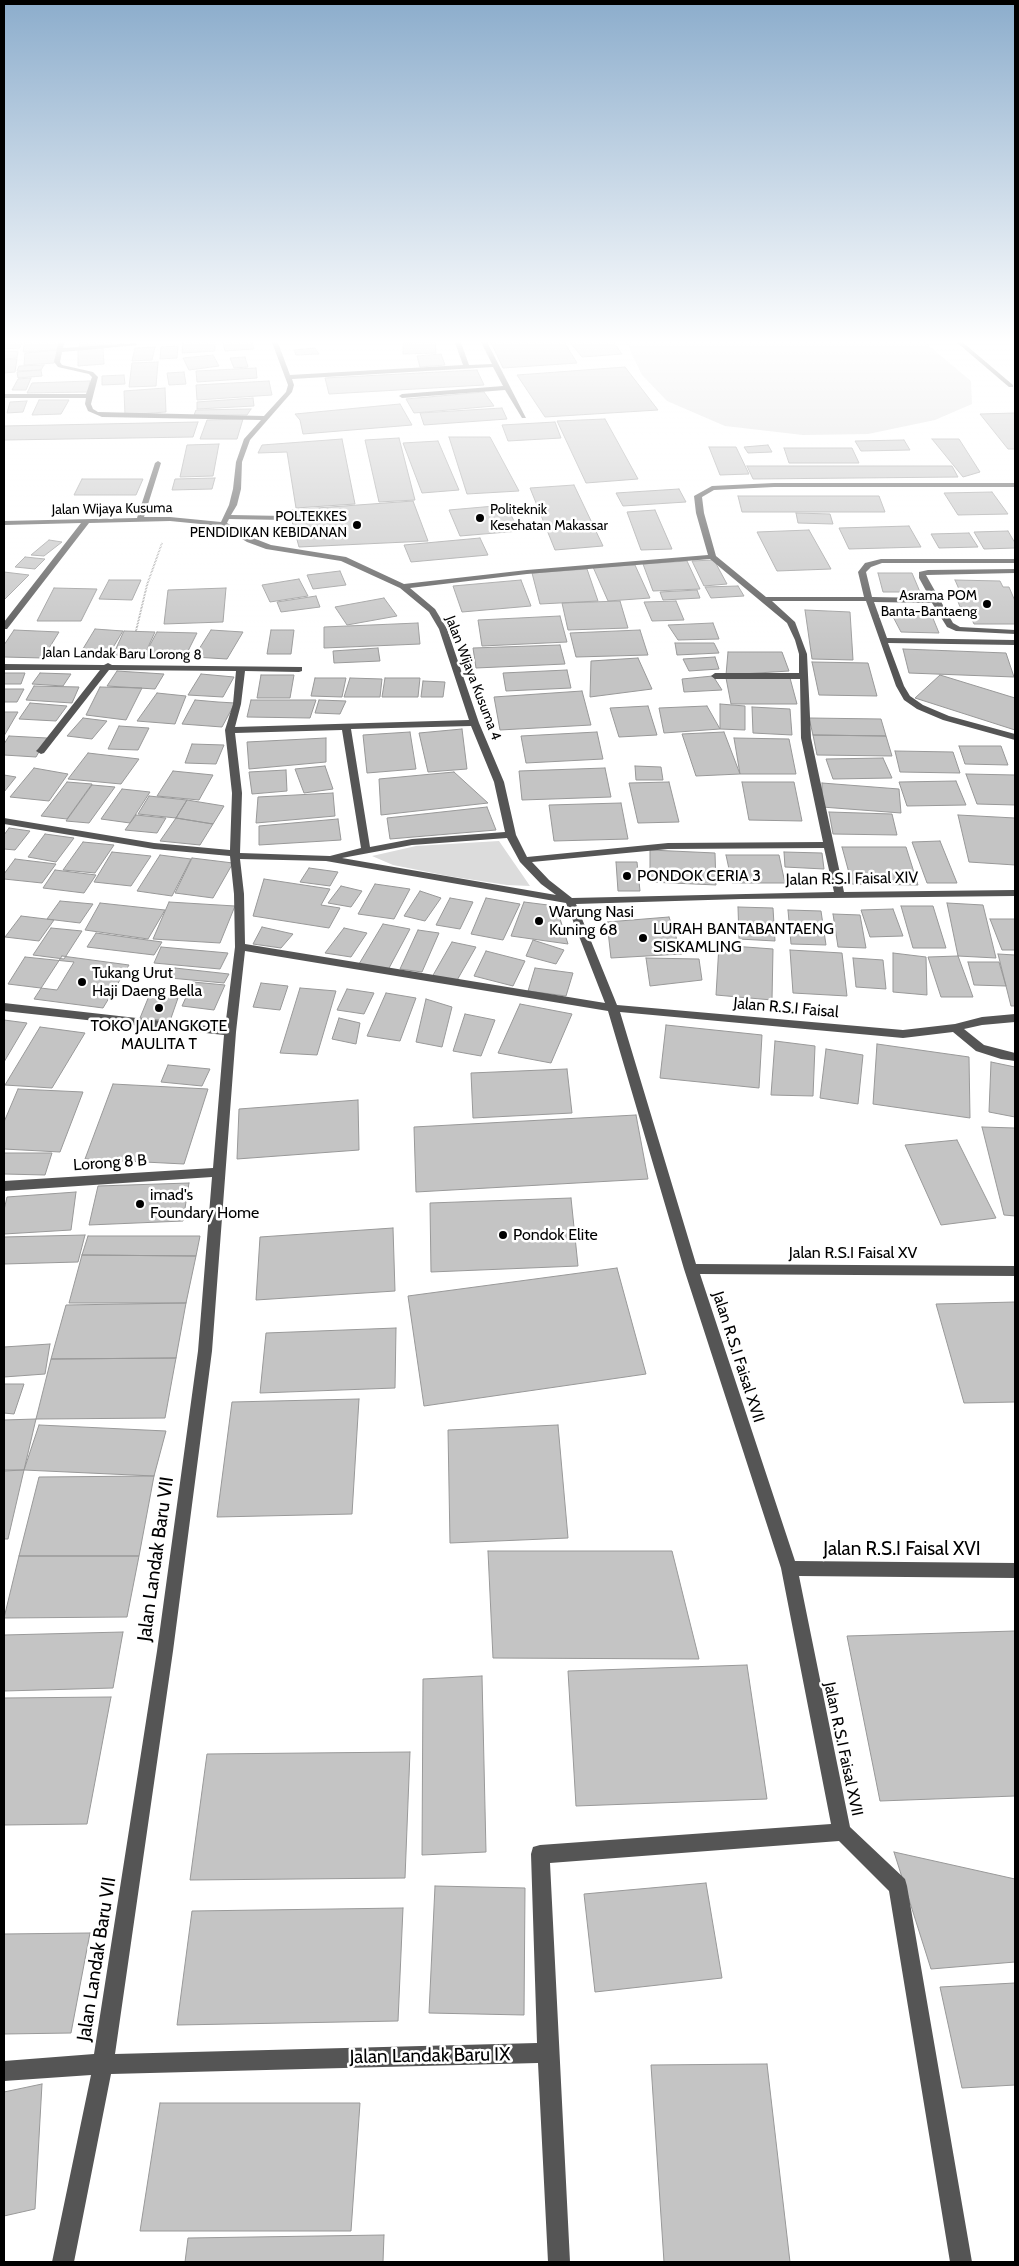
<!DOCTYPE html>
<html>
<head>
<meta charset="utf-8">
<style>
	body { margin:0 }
	#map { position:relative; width:1019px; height:2266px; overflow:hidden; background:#fff; font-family:Cabin,sans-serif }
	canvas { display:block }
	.frame { position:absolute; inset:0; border:5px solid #000; pointer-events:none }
</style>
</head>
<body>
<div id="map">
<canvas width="1019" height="2266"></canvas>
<div class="frame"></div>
</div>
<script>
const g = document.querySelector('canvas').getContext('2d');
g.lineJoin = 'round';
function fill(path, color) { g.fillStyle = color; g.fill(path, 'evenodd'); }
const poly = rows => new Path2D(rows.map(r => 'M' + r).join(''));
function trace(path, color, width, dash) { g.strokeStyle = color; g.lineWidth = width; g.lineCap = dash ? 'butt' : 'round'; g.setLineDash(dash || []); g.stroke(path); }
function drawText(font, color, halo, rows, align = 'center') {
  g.font = font + ' Cabin,sans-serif'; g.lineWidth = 5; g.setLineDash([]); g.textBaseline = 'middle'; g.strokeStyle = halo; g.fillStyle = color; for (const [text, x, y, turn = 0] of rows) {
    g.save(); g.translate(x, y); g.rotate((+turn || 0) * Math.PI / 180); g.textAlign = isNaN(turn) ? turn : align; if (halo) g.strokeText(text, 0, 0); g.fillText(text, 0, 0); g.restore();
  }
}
fill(poly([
	[625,340,922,340,971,381,972,404,935,420,868,434,803,435,725,426,667,401,642,375],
	[499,841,530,886,507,885,448,876,393,865,372,856,416,846]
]), '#dcdcdc');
const building = poly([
	[4,340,22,340,20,348,4,349,4,340],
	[60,340,58,350,23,352,25,341,60,340],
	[80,340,112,340,111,346,79,348,80,340],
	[183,340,215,340,215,351,182,353,183,340],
	[222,340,251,340,254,349,225,351,222,340],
	[490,340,563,340,577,363,503,368,490,340],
	[568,340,612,340,622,354,582,357,568,340],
	[435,342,436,353,403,354,403,343,435,342],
	[178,346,177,358,160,359,161,347,178,346],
	[155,347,152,360,132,361,135,348,155,347],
	[103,348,104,364,78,366,78,350,103,348],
	[315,348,319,354,296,355,294,350,315,348],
	[58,350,54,363,24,365,25,353,58,350],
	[4,351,18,351,17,358,4,359,4,351],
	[441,354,445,365,420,367,417,356,441,354],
	[213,355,219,366,189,370,183,358,213,355],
	[245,357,248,367,234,368,230,358,245,357],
	[17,359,15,372,4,373,4,360,17,359],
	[158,362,156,386,129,387,132,363,158,362],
	[44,365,41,370,17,371,19,366,44,365],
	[625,367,658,410,545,417,517,375,625,367],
	[256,368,257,378,197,382,196,371,256,368],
	[41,370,42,376,18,378,17,372,41,370],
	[477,370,484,385,329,394,325,378,477,370],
	[184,372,186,384,169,385,167,373,184,372],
	[124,375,125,384,102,385,102,376,124,375],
	[31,378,26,390,12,390,18,379,31,378],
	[90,381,88,392,27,393,32,383,90,381],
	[269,381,272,395,197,400,196,385,269,381],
	[165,388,166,412,125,415,124,391,165,388],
	[484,392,494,406,414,413,406,399,484,392],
	[253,398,254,406,197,409,197,402,253,398],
	[39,400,69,400,61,414,32,415,39,400],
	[27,401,23,412,7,413,10,402,27,401],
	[400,404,412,425,303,434,300,420,295,414,400,404],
	[502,408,507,419,424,425,420,413,502,408],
	[251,409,247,415,194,415,196,410,251,409],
	[1015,413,1015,449,1008,449,980,414,1015,413],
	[243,419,237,439,200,439,207,420,243,419],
	[605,419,638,479,586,483,557,421,605,419],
	[198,422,193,437,4,440,4,426,198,422],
	[555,422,561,438,508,441,502,425,555,422],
	[449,437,490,437,519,491,467,494,449,437],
	[399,438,415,500,379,502,365,440,399,438],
	[342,439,355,504,296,508,287,452,258,453,262,445,342,439],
	[932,439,959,439,980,472,963,477,932,439],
	[904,440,910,450,861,451,855,441,904,440],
	[438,441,459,490,422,493,403,443,438,441],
	[219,444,213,476,180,477,187,445,219,444],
	[768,445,772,452,748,453,744,447,768,445],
	[709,447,736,447,749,474,720,475,709,447],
	[784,448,852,448,859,463,789,463,784,448],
	[747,466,952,466,958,477,753,479,747,466],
	[215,478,212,489,172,490,175,479,215,478],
	[82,479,143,479,136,495,74,495,82,479],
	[574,485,603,546,555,550,530,488,574,485],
	[679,489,686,502,623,506,616,493,679,489],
	[992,492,1008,514,958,515,944,493,992,492],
	[738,496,879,496,885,512,742,512,738,496],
	[413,501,428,541,299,547,289,510,413,501],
	[506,505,519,531,460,536,449,510,506,505],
	[655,510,672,549,641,550,627,512,655,510],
	[796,513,830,514,833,524,798,523,796,513],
	[909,526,921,547,849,549,839,528,909,526],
	[809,530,831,569,777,571,757,532,809,530],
	[1008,531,1015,543,1015,548,984,549,974,532,1008,531],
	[969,533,978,547,939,548,931,534,969,533],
	[480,538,488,555,411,562,404,545,480,538],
	[49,540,62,542,44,556,31,555,49,540],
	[25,557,45,559,35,569,15,567,25,557],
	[714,560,727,584,704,586,692,561,714,560],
	[687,561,700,589,653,591,643,564,687,561],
	[635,565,650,598,608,601,593,567,635,565],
	[587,569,598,601,540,604,532,573,587,569],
	[340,571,346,585,313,589,307,575,340,571],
	[4,572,29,575,4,600,4,572],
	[878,573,912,573,920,592,883,592,878,573],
	[299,579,308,596,270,602,262,585,299,579],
	[109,580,141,580,132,600,99,599,109,580],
	[521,580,531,606,462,612,453,586,521,580],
	[955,580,1000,581,1003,587,1009,587,1015,601,1015,624,974,624,966,607,960,607,956,596,962,596,955,580],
	[738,586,744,596,711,598,705,587,738,586],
	[54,588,97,589,81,621,37,621,54,588],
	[226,588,223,622,164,624,168,590,226,588],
	[697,590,700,598,663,600,660,592,697,590],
	[316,596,320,607,281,612,277,602,316,596],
	[384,598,397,616,347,625,335,607,384,598],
	[620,601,628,628,568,630,562,603,620,601],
	[676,601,684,620,652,621,644,602,676,601],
	[805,610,850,612,853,660,812,659,805,610],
	[890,611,930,611,939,633,901,632,890,611],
	[560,616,567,642,482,646,478,620,560,616],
	[418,623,420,644,324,648,324,627,418,623],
	[713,623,719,639,678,640,668,625,713,623],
	[95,629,123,631,106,659,78,657,95,629],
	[14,630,59,632,43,658,4,657,4,645,14,630],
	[211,630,243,632,227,659,194,657,211,630],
	[271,630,294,630,291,654,267,654,271,630],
	[640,630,648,655,576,657,570,633,640,630],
	[124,631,155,632,144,656,113,655,124,631],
	[157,632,197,633,185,657,144,656,157,632],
	[675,643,714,643,719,653,677,655,675,643],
	[560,645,565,664,476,668,473,648,560,645],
	[378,648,380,661,334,663,333,651,378,648],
	[903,649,1006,653,1014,677,909,673,903,649],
	[728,652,782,652,789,671,726,675,728,652],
	[715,657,719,669,689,671,683,659,715,657],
	[638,658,652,689,590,697,591,661,638,658],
	[812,662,868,663,877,696,819,695,812,662],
	[567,670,571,688,506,691,503,673,567,670],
	[117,671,164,674,155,689,107,686,117,671],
	[4,673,25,673,21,684,4,684,4,673],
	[40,673,71,674,63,686,32,684,40,673],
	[201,674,234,677,223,697,188,695,201,674],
	[261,675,294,675,290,698,257,698,261,675],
	[940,675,1015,698,1015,730,915,698,940,675],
	[713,676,722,690,684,692,682,679,713,676],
	[315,678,346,678,342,697,311,696,315,678],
	[350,678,382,679,380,697,344,697,350,678],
	[385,678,420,678,418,697,382,697,385,678],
	[726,678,790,678,797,704,731,704,726,678],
	[423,681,445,682,443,697,421,697,423,681],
	[34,686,79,687,72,703,26,700,34,686],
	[100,687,142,688,126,720,86,715,100,687],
	[4,689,24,689,17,702,4,702,4,689],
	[582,691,591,725,500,730,494,697,582,691],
	[157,693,186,696,175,724,137,721,157,693],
	[195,700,218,702,235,703,222,727,182,724,195,700],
	[251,700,316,700,310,718,247,717,251,700],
	[319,700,346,701,340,714,315,713,319,700],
	[30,703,67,706,56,721,19,719,30,703],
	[720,704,745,706,745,730,720,729,720,704],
	[648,706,657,735,619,737,610,708,648,706],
	[707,706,720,729,664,733,659,708,707,706],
	[752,707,790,709,792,735,753,733,752,707],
	[4,712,18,712,4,736,4,712],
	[83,718,107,721,92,739,67,736,83,718],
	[809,718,881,719,886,736,813,735,809,718],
	[119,726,149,728,138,750,108,749,119,726],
	[462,729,467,769,428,772,419,733,462,729],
	[410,732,416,769,367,773,363,735,410,732],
	[597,732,603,759,526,763,521,736,597,732],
	[724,732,740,774,696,776,682,734,724,732],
	[813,735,886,736,892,756,817,755,813,735],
	[9,736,47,738,36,757,4,755,4,744,9,736],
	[326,738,326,762,249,769,247,742,326,738],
	[734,738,789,739,796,774,740,774,734,738],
	[192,744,224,745,216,764,185,763,192,744],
	[959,746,1001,746,1008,765,965,764,959,746],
	[895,751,953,752,960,773,900,772,895,751],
	[88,753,139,759,121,784,68,779,88,753],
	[883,758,892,778,833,779,826,759,883,758],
	[325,766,333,789,304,793,295,769,325,766],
	[635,766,661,767,663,780,636,780,635,766],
	[34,768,68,774,49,801,10,797,34,768],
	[605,768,611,797,522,800,519,771,605,768],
	[286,770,287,791,252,794,249,772,286,770],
	[173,771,213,775,199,800,157,796,173,771],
	[454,772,488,803,381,815,379,779,454,772],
	[966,774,1015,775,1015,805,977,804,966,774],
	[4,775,16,777,4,792,4,775],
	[956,781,966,805,907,806,899,782,956,781],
	[67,782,92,784,67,819,41,816,67,782],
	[669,782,679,822,638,823,629,783,669,782],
	[742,782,794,782,802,821,749,820,742,782],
	[822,783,899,789,901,813,822,807,822,783],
	[92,785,115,787,89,823,66,821,92,785],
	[122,789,150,792,130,823,101,819,122,789],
	[333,793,335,816,256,823,258,797,333,793],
	[149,796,187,800,176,818,138,814,149,796],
	[187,800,224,806,213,824,176,818,187,800],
	[621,803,628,839,554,841,549,805,621,803],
	[487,807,496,830,390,839,387,818,487,807],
	[829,812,892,814,897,835,833,834,829,812],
	[136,815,166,818,157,833,125,830,136,815],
	[958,815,1015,818,1015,865,969,862,958,815],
	[176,818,213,824,200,845,160,841,176,818],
	[338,819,341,840,259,845,259,826,338,819],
	[9,828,30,831,15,850,4,849,4,835,9,828],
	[45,834,74,838,56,862,28,857,45,834],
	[940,841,957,883,927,883,912,842,940,841],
	[83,842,114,845,95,873,63,870,83,842],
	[842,847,906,847,918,885,852,884,842,847],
	[650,850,715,853,716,885,650,882,650,850],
	[112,852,151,856,131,886,94,882,112,852],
	[784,852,822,853,824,869,785,867,784,852],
	[160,855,191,859,172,896,137,891,160,855],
	[726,855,779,855,785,883,732,883,726,855],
	[192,858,233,863,213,898,175,893,192,858],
	[15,859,56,864,42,883,4,879,4,874,15,859],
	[616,862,637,862,640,891,618,891,616,862],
	[309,868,338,872,330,886,300,882,309,868],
	[55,870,96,875,84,893,43,888,55,870],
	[264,879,330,889,321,905,340,908,329,928,253,916,264,879],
	[375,884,410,889,394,919,358,914,375,884],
	[341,886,362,891,351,907,328,903,341,886],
	[420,891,441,898,425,921,404,916,420,891],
	[450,898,473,902,460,929,436,925,450,898],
	[486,898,520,904,503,940,471,934,486,898],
	[60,901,93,904,80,923,47,919,60,901],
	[169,902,235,906,220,943,153,939,169,902],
	[524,902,556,906,568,944,511,936,524,902],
	[100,903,165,910,148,939,85,930,100,903],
	[947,903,983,905,996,958,958,956,947,903],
	[901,906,933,906,946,948,913,948,901,906],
	[738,907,773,908,775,941,739,939,738,907],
	[893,909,903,936,870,937,861,910,893,909],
	[788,910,821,911,826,945,791,944,788,910],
	[833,914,860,915,866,948,838,947,833,914],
	[21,916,54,920,39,941,5,937,21,916],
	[669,917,682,954,611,958,607,922,669,917],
	[990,919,1015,919,1015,950,1002,950,990,919],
	[383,924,410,929,388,970,359,964,383,924],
	[262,927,293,934,281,948,253,944,262,927],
	[51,928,82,931,64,959,33,955,51,928],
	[344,928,367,933,351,957,325,953,344,928],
	[418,930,439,933,422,972,400,969,418,930],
	[96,933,162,942,154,955,87,947,96,933],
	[533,940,564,950,556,964,526,956,533,940],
	[452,942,476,947,456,982,432,977,452,942],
	[719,945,773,949,772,1000,716,995,719,945],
	[161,947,228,953,220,969,154,963,161,947],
	[790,950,842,953,847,996,793,993,790,950],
	[486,951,525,961,513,986,474,976,486,951],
	[893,953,926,957,927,995,893,992,893,953],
	[998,954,1015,955,1015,1006,1011,1006,998,954],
	[62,956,129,965,103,1008,34,999,62,956],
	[958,956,973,997,941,997,928,957,958,956],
	[25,957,74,962,57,990,8,984,25,957],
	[646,958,699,959,702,980,650,986,646,958],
	[853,958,883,960,886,989,856,987,853,958],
	[968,962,999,962,1006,986,974,985,968,962],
	[175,968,229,974,224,983,170,978,175,968],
	[535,968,573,973,566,996,528,991,535,968],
	[193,982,225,985,214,1010,182,1006,193,982],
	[261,983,288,986,280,1010,253,1007,261,983],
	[300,988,336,991,317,1055,280,1053,300,988],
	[347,989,374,993,364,1014,337,1010,347,989],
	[386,993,416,998,400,1041,367,1036,386,993],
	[149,996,178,998,170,1021,140,1018,149,996],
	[426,999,452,1007,442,1047,416,1042,426,999],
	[520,1004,572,1014,551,1063,498,1053,520,1004],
	[465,1014,495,1020,481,1056,453,1051,465,1014],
	[339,1018,360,1023,356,1044,332,1039,339,1018],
	[4,1020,27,1023,4,1062,4,1020],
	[666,1025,762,1035,759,1088,660,1078,666,1025],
	[40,1027,85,1033,52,1088,5,1085,40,1027],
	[775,1041,815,1046,813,1096,771,1095,775,1041],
	[877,1044,969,1057,970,1118,873,1104,877,1044],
	[826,1049,863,1055,858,1104,820,1098,826,1049],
	[991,1062,1015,1067,1015,1117,989,1112,991,1062],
	[168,1065,210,1069,202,1086,161,1082,168,1065],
	[567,1069,572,1113,473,1118,471,1073,567,1069],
	[113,1084,208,1089,184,1164,85,1159,113,1084],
	[18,1089,83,1092,60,1152,4,1149,4,1122,18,1089],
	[358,1100,359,1150,237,1159,239,1109,358,1100],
	[636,1115,648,1179,416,1192,414,1127,636,1115],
	[982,1127,1015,1128,1015,1216,1004,1215,982,1127],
	[957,1140,996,1218,941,1225,905,1145,957,1140],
	[4,1153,52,1153,45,1175,4,1174,4,1153],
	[189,1183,183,1221,89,1225,98,1186,189,1183],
	[76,1192,71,1230,4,1234,4,1210,7,1197,76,1192],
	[571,1198,578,1266,431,1272,430,1203,571,1198],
	[393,1228,395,1291,256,1300,260,1237,393,1228],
	[85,1235,78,1262,4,1264,4,1237,85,1235],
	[88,1236,200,1236,196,1256,82,1255,88,1236],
	[82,1255,196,1256,186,1303,69,1303,82,1255],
	[617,1268,646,1374,424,1406,408,1296,617,1268],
	[1015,1302,1015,1402,964,1403,936,1304,1015,1302],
	[186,1303,176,1358,51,1359,66,1305,186,1303],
	[396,1328,395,1388,260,1393,266,1333,396,1328],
	[50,1344,45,1374,4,1377,4,1347,50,1344],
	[176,1358,165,1418,36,1419,51,1359,176,1358],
	[4,1384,24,1384,14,1414,4,1413,4,1384],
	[359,1399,352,1514,217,1517,232,1402,359,1399],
	[36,1419,24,1470,4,1470,4,1420,36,1419],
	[39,1425,166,1431,154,1476,24,1470,39,1425],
	[558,1425,568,1538,450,1543,448,1430,558,1425],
	[24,1470,8,1539,4,1539,4,1471,24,1470],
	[154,1476,139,1556,19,1556,39,1477,154,1476],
	[488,1551,672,1551,699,1659,493,1658,488,1551],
	[19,1556,139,1556,127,1617,4,1618,19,1556],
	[1015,1631,1015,1796,880,1801,847,1636,1015,1631],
	[123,1632,113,1688,4,1691,4,1635,123,1632],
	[747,1665,767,1799,576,1806,568,1671,747,1665],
	[482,1676,486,1852,422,1855,423,1679,482,1676],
	[111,1697,87,1824,4,1825,4,1698,111,1697],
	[410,1752,405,1878,190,1880,207,1754,410,1752],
	[894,1852,1015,1879,1015,1962,931,1969,894,1852],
	[706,1883,722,1978,595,1992,584,1894,706,1883],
	[435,1886,525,1888,524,2015,429,2013,435,1886],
	[403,1908,398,2021,177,2025,192,1911,403,1908],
	[90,1933,71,2033,4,2034,4,1934,90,1933],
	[1015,1983,1015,2085,962,2088,940,1987,1015,1983],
	[767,2064,790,2262,664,2262,651,2065,767,2064],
	[42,2084,35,2209,4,2216,4,2092,42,2084],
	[160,2103,360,2103,351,2231,140,2231,160,2103],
	[384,2235,383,2262,185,2262,188,2238,384,2235]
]);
fill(building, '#c4c4c4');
trace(building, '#999', 1);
trace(poly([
	[136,631,147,585,162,543]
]), '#777', 2, [0.5, 1]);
fill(poly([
	[59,340,65,340,63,348,135,343,138,345,62,352,60,362,62,365,93,372,98,377,91,404,93,409,98,412,264,416,286,392,288,385,271,340,277,340,290,375,463,365,454,340,460,340,469,365,492,364,480,340,486,340,526,418,522,418,505,390,402,398,399,396,402,394,503,386,493,367,292,379,294,385,292,392,250,440,242,462,241,489,237,505,231,515,285,516,289,518,285,520,229,519,227,523,253,538,271,545,346,557,404,584,527,570,708,555,696,513,694,496,712,486,774,483,1015,483,1015,487,774,487,714,490,702,497,704,513,716,556,766,597,864,597,858,572,865,563,881,559,1015,559,1015,563,882,563,871,567,866,572,872,597,930,598,919,578,919,572,928,570,1015,569,1015,573,926,575,953,623,960,627,1015,630,1015,634,956,631,947,627,932,603,874,602,887,638,1015,640,1015,645,888,643,904,686,910,696,923,705,949,716,1015,734,1015,740,943,720,917,709,904,700,896,686,866,601,772,601,795,622,807,654,811,738,844,892,1015,890,1015,896,741,899,576,904,617,1005,903,1030,955,1024,982,1017,1015,1014,1015,1022,982,1025,964,1029,984,1045,1015,1053,1015,1061,1001,1059,976,1051,953,1032,903,1038,620,1012,696,1264,1015,1266,1015,1276,700,1274,795,1561,1015,1563,1015,1578,799,1576,850,1827,905,1879,907,1886,972,2262,950,2262,889,1891,839,1841,550,1863,570,2262,548,2262,538,2063,111,2074,74,2262,52,2262,91,2075,4,2081,4,2061,94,2054,157,1651,198,1351,212,1177,4,1191,4,1181,213,1168,224,1035,4,1011,4,1003,225,1028,235,947,234,894,230,856,154,849,4,824,4,818,154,843,230,850,232,793,225,730,233,704,236,671,109,670,44,753,41,754,36,751,38,749,100,670,4,670,4,664,104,665,108,663,112,665,302,667,302,671,299,672,245,671,241,704,235,727,469,720,439,629,429,612,400,588,341,561,266,549,247,542,221,526,170,521,89,523,7,629,4,629,4,622,81,523,4,525,4,521,137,518,155,463,158,461,161,463,144,517,170,517,221,522,229,505,233,489,236,462,244,439,261,420,102,417,88,411,85,404,86,398,4,398,4,394,86,394,92,377,89,374,58,367,54,362,59,340],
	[710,559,787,623,795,640,799,654,799,673,715,673,711,676,715,679,800,679,801,738,823,842,668,843,527,857,516,835,504,782,479,723,447,629,435,609,410,588,527,574,710,559],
	[471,726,494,782,505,832,412,839,370,847,351,729,471,726],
	[342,730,361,848,330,856,240,853,242,793,235,733,342,730],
	[507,838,520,862,541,884,556,895,342,858,412,845,507,838],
	[824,848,834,892,572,898,549,880,532,862,668,849,824,848],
	[240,859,326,861,566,903,605,1003,245,944,244,894,240,859],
	[245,951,608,1011,684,1269,781,1568,831,1824,540,1845,533,1847,531,1854,537,2043,115,2054,173,1651,212,1351,236,1032,245,951],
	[954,340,960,340,1013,385,1013,387,1009,387,954,340]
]), '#555');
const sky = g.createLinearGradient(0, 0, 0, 657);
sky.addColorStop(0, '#8cadcc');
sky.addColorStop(0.52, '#fff');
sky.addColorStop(1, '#ffffff00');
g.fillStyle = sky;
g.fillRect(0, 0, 1019, 657);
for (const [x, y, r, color] of [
	[480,518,5,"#000"],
	[357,525,5,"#000"],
	[987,604,5,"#000"],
	[627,876,5,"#000"],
	[539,921,5,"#000"],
	[643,938,5,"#000"],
	[82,982,5,"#000"],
	[159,1008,5,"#000"],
	[140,1204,5,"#000"],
	[503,1235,5,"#000"]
]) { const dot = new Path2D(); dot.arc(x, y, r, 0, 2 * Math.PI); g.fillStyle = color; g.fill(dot); trace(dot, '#fff', 2); }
drawText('14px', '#000', '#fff', [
	["Jalan Wijaya Kusuma",112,509,-1],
	["Jalan Landak Baru Lorong 8",122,654,1],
	["Jalan Wijaya Kusuma 4",473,678,69]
]);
drawText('14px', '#000', '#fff', [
	["Politeknik",490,510,"left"],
	["Kesehatan Makassar",490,526,"left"],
	["POLTEKKES",347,517],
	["PENDIDIKAN KEBIDANAN",347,533],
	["Asrama POM",977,596],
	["Banta-Bantaeng",977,612]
], 'right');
drawText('16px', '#000', '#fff', [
	["PONDOK CERIA 3",637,876],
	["Warung Nasi",549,912],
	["Kuning 68",549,930],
	["LURAH BANTABANTAENG",653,929],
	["SISKAMLING",653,947],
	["Tukang Urut",92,973],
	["Haji Daeng Bella",92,991],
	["TOKO JALANGKOTE",159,1026,"center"],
	["MAULITA T",159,1044,"center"],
	["imad's",150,1195],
	["Foundary Home",150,1213],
	["Pondok Elite",513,1235]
], 'left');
drawText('16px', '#000', '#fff', [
	["Jalan R.S.I Faisal XIV",852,879,-1],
	["Jalan R.S.I Faisal",786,1008,5],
	["Lorong 8 B",110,1163,-4],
	["Jalan R.S.I Faisal XV",853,1253],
	["Jalan R.S.I Faisal XVII",738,1357,72],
	["Jalan R.S.I Faisal XVII",843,1749,78]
]);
drawText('19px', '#000', '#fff', [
	["Jalan R.S.I Faisal XVI",902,1549],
	["Jalan Landak Baru VII",156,1559,-82],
	["Jalan Landak Baru VII",97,1959,-81],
	["Jalan Landak Baru IX",430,2056,-1]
]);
</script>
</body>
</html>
